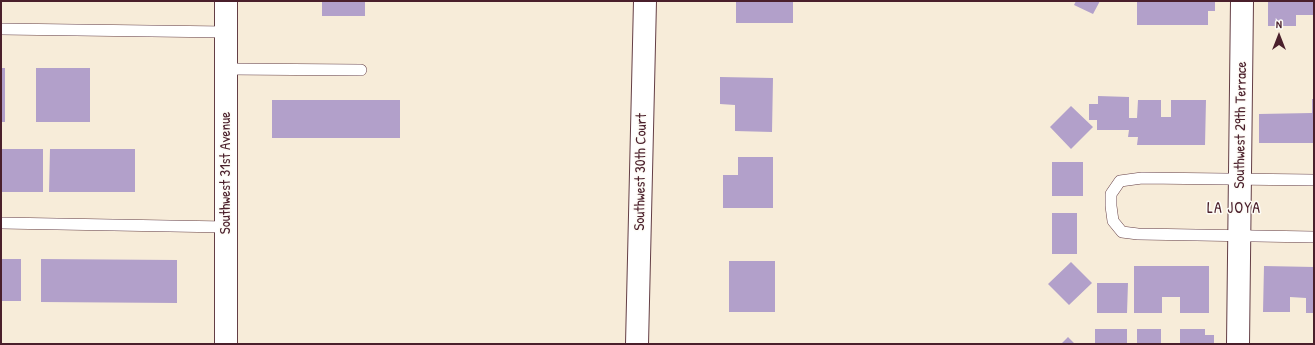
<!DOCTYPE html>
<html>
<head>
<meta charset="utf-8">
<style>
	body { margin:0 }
	#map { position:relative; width:1315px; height:345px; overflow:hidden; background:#f7ecd9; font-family:"Patrick Hand",sans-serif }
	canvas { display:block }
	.frame { position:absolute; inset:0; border:2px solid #4a1f2b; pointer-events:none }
	.north { position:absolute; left:1259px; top:16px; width:40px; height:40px; -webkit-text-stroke:3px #fdfcf7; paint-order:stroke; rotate:0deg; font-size:11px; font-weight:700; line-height:16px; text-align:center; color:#4a1f2b }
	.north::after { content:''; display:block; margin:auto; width:14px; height:18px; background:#4a1f2b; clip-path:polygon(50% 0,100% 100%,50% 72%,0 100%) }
</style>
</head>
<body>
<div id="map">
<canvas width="1315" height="345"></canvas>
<div class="frame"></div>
<div class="north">N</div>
</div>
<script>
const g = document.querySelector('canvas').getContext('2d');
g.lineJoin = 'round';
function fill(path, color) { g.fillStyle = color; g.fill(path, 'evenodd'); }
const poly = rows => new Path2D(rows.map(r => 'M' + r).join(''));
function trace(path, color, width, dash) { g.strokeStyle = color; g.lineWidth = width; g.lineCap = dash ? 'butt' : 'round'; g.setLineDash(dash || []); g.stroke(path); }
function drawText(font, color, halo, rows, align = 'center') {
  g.font = font + ' "Patrick Hand",sans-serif'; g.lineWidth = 3; g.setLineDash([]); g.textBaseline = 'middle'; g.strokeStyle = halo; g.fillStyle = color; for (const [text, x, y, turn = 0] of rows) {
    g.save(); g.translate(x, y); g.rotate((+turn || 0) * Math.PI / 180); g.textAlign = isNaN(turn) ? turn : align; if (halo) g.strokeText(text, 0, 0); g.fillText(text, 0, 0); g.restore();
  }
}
fill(poly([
	[322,1,365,1,365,16,322,16],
	[736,1,793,1,793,23,736,23],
	[1076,1,1100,1,1093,14,1074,5],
	[1137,1,1215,1,1215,11,1208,11,1208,25,1137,25],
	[1268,1,1314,1,1314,15,1296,15,1296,26,1268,26],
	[1,68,5,68,5,122,1,122],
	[36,68,90,68,90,122,36,122],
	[720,77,773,78,772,132,735,131,735,105,720,104],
	[1098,96,1129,97,1129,118,1137,118,1138,100,1161,100,1161,117,1171,117,1171,100,1206,100,1205,145,1137,145,1138,137,1128,137,1129,130,1097,130,1097,120,1089,120,1089,104,1098,104],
	[1312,99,1314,99,1314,143,1259,143,1259,114,1312,113],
	[272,100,400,100,400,138,272,138],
	[1071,106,1093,127,1071,149,1050,127],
	[1,149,43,149,43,192,1,192],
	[50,149,135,149,135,192,49,192],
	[738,157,773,157,773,208,723,208,723,175,738,175],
	[1052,162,1083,162,1083,196,1052,196],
	[1052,213,1077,213,1077,254,1052,254],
	[1,259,21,259,21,301,1,301],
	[41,259,177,260,177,303,41,302],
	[729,261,775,261,775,312,729,312],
	[1071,262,1092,283,1069,305,1048,284],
	[1134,266,1209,266,1209,313,1180,313,1180,297,1162,297,1162,313,1134,313],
	[1264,266,1314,267,1314,313,1306,313,1306,298,1290,297,1290,312,1263,312],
	[1097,283,1128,283,1127,313,1097,313],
	[1095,329,1127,329,1127,344,1095,344],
	[1137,329,1161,329,1161,344,1137,344],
	[1180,329,1205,329,1205,335,1214,335,1214,344,1180,344],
	[1068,337,1075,344,1061,344]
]), '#b2a0ca');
const lane = poly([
	[1,29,226,32],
	[226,69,361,70],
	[1314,180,1142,178,1120,181,1111,194,1111,206,1113,221,1122,232,1138,234,1314,237],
	[1,223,226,227]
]);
const street = poly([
	[637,344,645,1],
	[1238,344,1242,1]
]);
const secondary = poly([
	[226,344,226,1]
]);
trace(lane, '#643e45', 12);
trace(street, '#643e45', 24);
trace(secondary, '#643e45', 24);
trace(lane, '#fff', 11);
trace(street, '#fff', 22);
trace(secondary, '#fff', 22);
drawText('15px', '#4a1f2b', '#fdfcf7', [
	["Southwest 29th Terrace",1241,125,-89],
	["Southwest 30th Court",641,172,-89],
	["Southwest 31st Avenue",226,173,-90]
]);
g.letterSpacing = '1px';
drawText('16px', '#4a1f2b', '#fdfcf7', [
	["LA JOYA",1234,209]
]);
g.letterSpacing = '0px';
</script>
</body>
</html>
